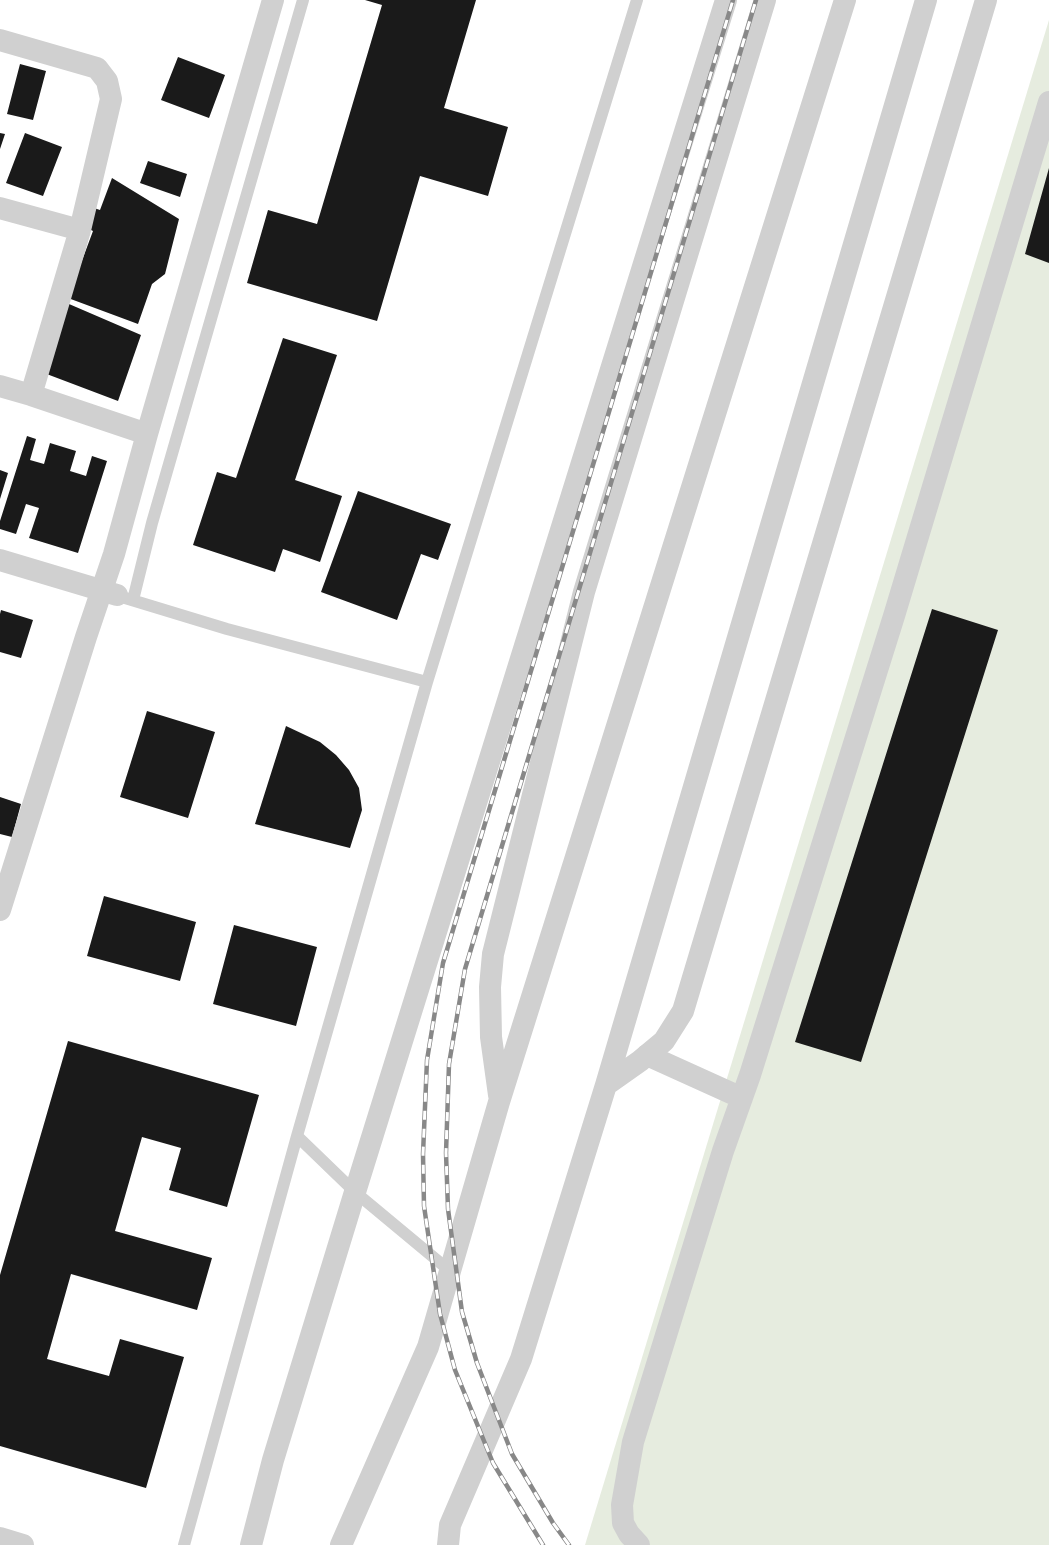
<!DOCTYPE html>
<html>
<head>
<meta charset="utf-8">
<style>
	body { margin:0 }
	canvas { display:block; background:#fff }
</style>
</head>
<body>
<canvas width="1049" height="1545"></canvas>
<script>
const g = document.querySelector('canvas').getContext('2d');
g.lineJoin = 'round';
function fill(path, color) { g.fillStyle = color; g.fill(path, 'evenodd'); }
const poly = rows => new Path2D(rows.map(r => 'M' + r).join(''));
function trace(path, color, width, dash) { g.strokeStyle = color; g.lineWidth = width; g.lineCap = dash ? 'butt' : 'round'; g.setLineDash(dash || []); g.stroke(path); }
fill(poly([
	[1049,20,1049,1545,585,1545]
]), '#e6ecdf');
fill(poly([
	[365,0,476,0,444,108,508,127,488,196,420,176,377,321,247,283,268,210,317,224,382,5],
	[178,57,225,75,209,118,161,100],
	[20,64,46,71,33,120,7,114],
	[0,133,5,134,0,149],
	[25,133,62,147,43,196,6,183],
	[148,161,187,174,180,197,140,183],
	[1049,168,1049,263,1025,254],
	[112,178,179,219,165,274,152,284,138,324,68,298,93,231,87,228,94,208,100,210],
	[69,304,141,335,118,401,44,373],
	[283,338,337,355,295,480,342,496,320,562,283,549,275,572,193,545,217,472,236,478],
	[27,436,36,439,30,460,44,464,50,443,76,451,70,471,86,476,92,456,107,461,78,553,29,538,39,508,26,504,16,534,0,529,0,521],
	[0,470,8,473,0,499],
	[358,491,451,524,438,560,421,554,397,620,321,592],
	[932,609,998,630,861,1062,795,1042],
	[1,610,33,620,21,658,0,652,0,614],
	[147,711,215,732,188,818,120,797],
	[286,726,320,742,336,755,349,770,359,788,362,810,350,848,255,824],
	[0,797,21,804,12,837,0,834],
	[104,896,196,922,180,981,87,956],
	[234,925,317,947,296,1026,213,1004],
	[68,1041,259,1095,227,1207,169,1190,181,1148,142,1137,115,1231,212,1258,197,1310,71,1274,47,1359,109,1376,120,1339,184,1357,146,1488,0,1446,0,1275]
]), '#1a1a1a');
trace(poly([
	[125,598,227,629,427,682],
	[133,600,152,523,303,0],
	[297,1136,355,1192,450,1271],
	[184,1545,297,1136,427,682,637,0]
]), '#d0d0d0', 12);
trace(poly([
	[0,40,97,68,107,81,111,99,80,230,31,395],
	[0,208,80,230],
	[0,386,31,395,147,434],
	[0,560,117,595],
	[0,910,86,637,114,554,147,434,273,0],
	[647,1055,742,1098],
	[0,1538,23,1545],
	[251,1545,273,1460,355,1192,726,0],
	[639,1545,629,1534,623,1523,622,1505,633,1442,723,1151,750,1075,894,616,1049,102]
]), '#d0d0d0', 22);
trace(poly([
	[606,1085,640,1061,664,1041,683,1011,986,0],
	[499,1095,491,1037,490,987,493,954,584,592,765,0],
	[341,1545,428,1347,499,1102,845,0],
	[448,1545,450,1525,521,1359,606,1085,926,0]
]), '#d0d0d0', 22);
const rail = poly([
	[543,1545,493,1463,455,1370,440,1314,424,1206,423,1154,427,1060,443,963,733,0],
	[569,1545,553,1523,512,1454,477,1363,462,1312,448,1209,446,1153,449,1064,465,969,756,0]
]);
trace(rail, '#888', 4.5);
trace(rail, '#fff', 3, [9]);
</script>
</body>
</html>
